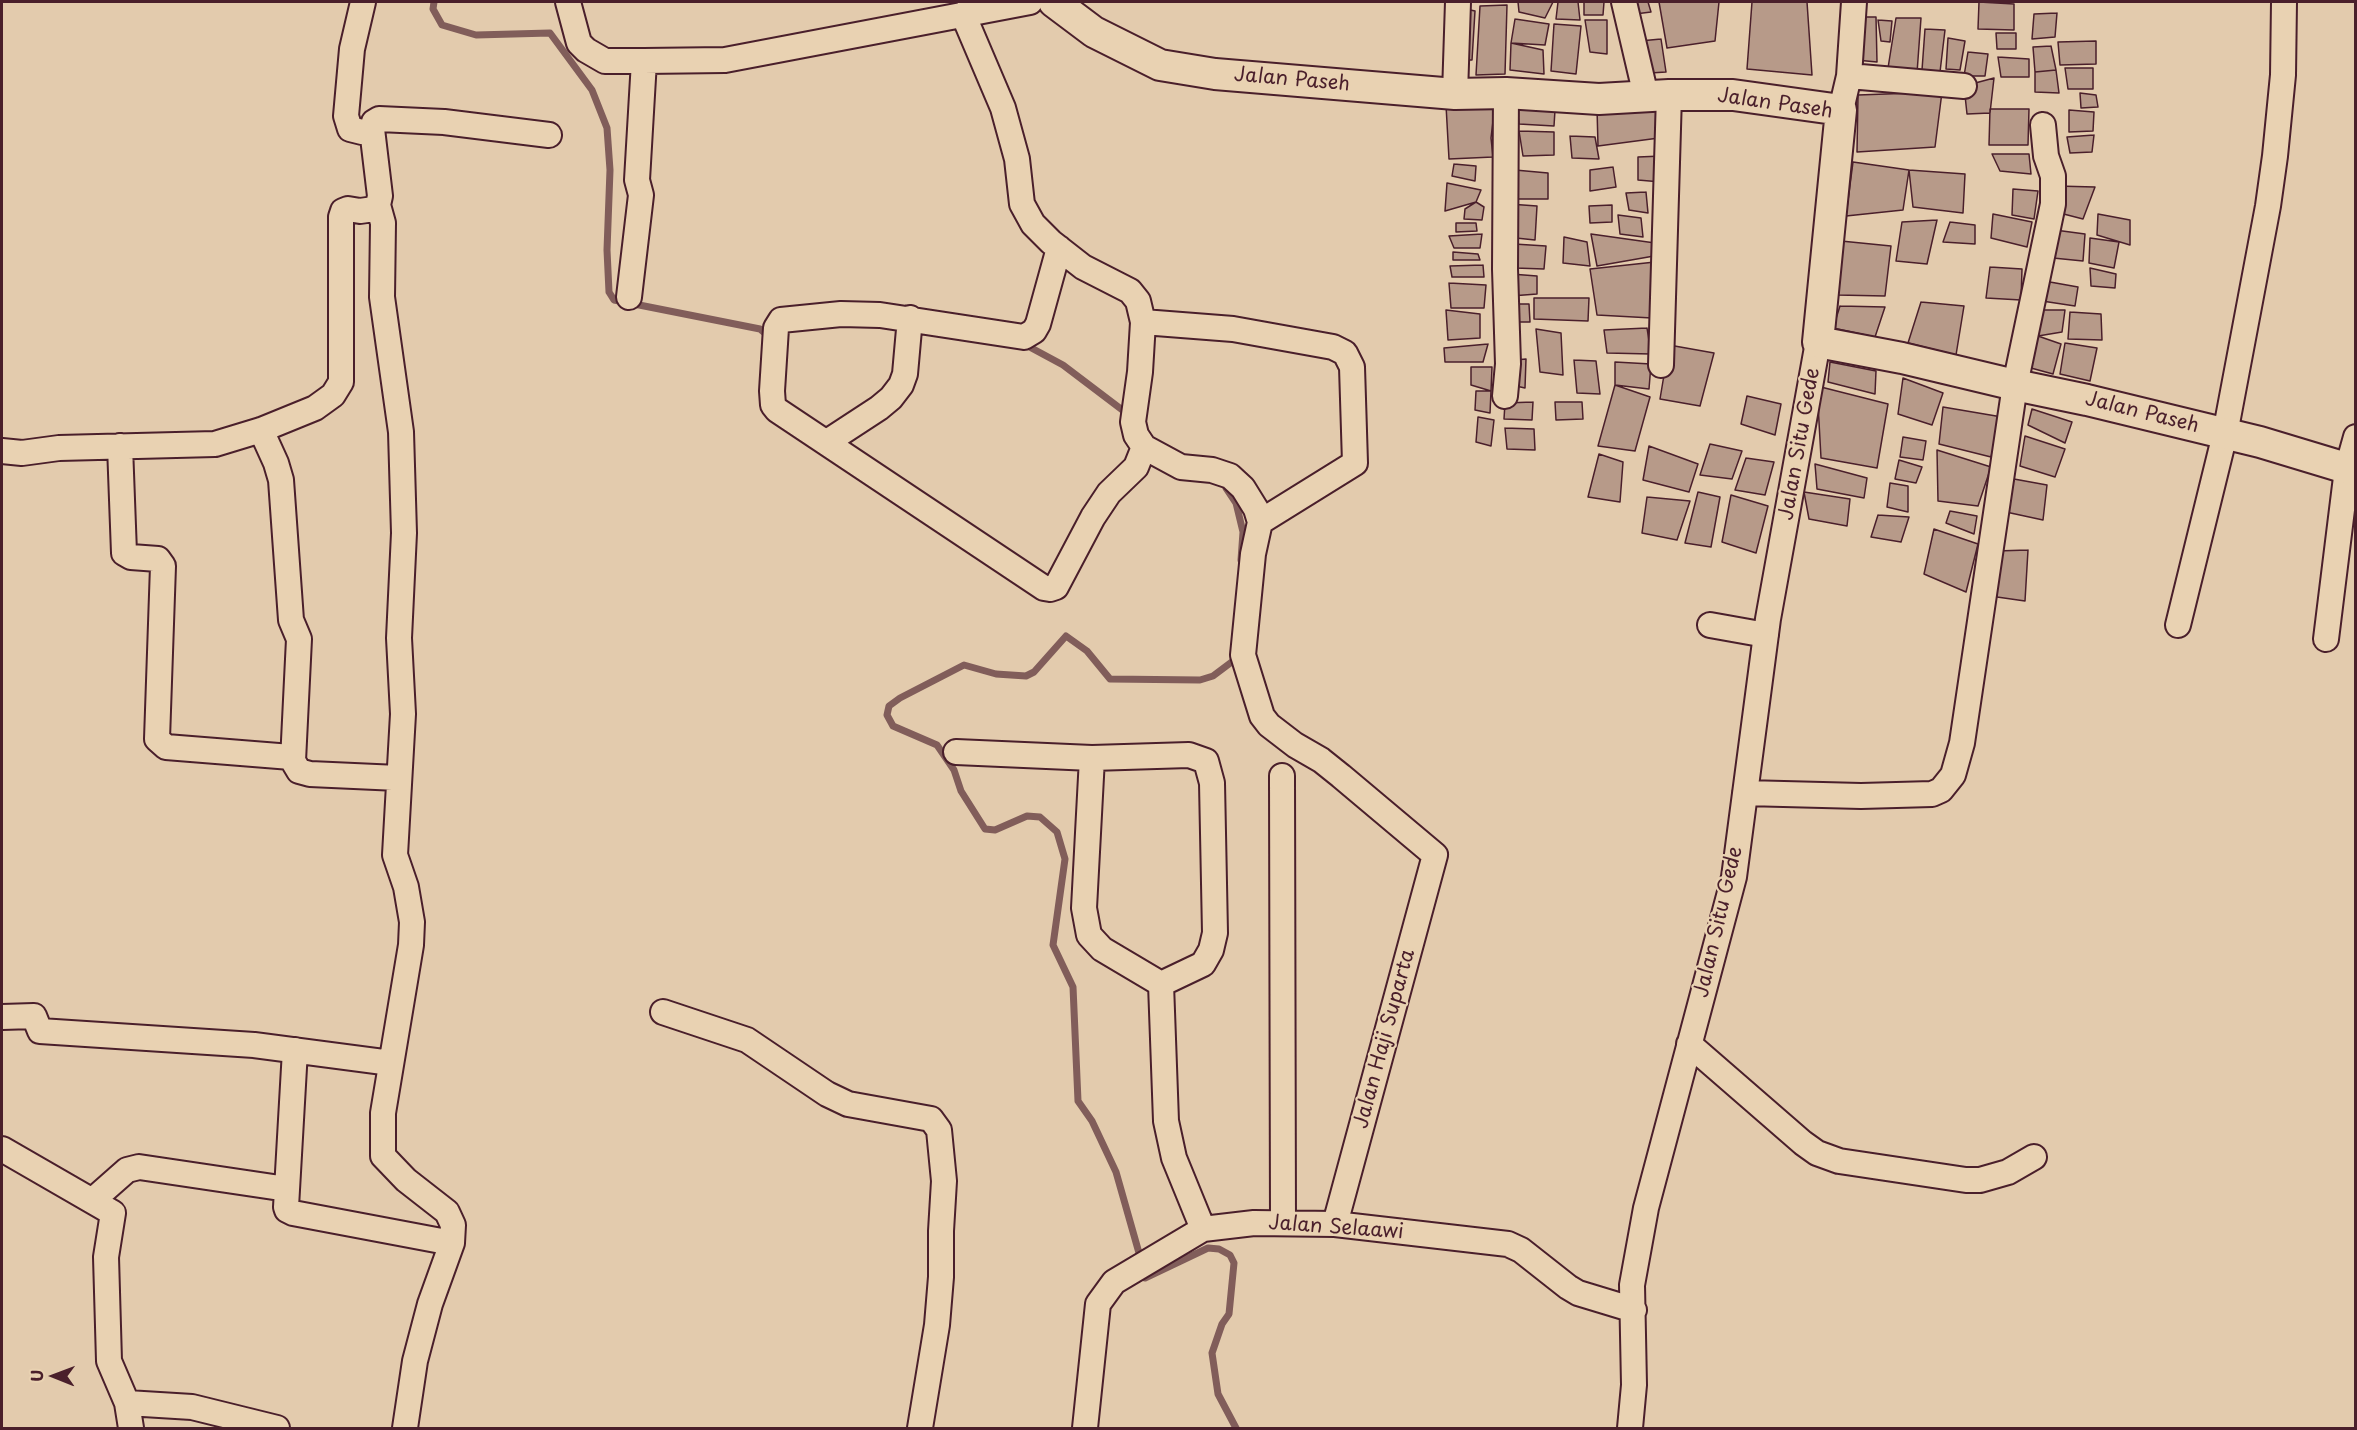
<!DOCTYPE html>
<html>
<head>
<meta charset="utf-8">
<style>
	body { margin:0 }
	#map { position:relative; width:2357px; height:1430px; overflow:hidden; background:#e3cbad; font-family:"Playpen Sans",sans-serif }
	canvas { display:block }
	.frame { position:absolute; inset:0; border:3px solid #4a1f2b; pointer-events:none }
	.north { position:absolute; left:24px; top:1346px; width:60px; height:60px; -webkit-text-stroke:4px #e9d2b2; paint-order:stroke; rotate:271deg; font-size:16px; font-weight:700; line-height:24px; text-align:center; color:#4a1f2b }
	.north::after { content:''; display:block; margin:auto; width:21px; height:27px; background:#4a1f2b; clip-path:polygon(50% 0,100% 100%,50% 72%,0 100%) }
</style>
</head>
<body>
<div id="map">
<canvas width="2357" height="1430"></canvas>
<div class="frame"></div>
<div class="north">U</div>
</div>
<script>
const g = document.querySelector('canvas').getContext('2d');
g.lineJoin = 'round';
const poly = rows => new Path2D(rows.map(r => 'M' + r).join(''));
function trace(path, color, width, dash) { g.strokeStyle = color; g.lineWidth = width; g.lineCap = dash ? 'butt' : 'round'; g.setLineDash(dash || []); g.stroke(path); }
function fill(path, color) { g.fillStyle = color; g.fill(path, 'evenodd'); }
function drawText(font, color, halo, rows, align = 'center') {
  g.font = font + ' "Playpen Sans",sans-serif'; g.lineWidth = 4.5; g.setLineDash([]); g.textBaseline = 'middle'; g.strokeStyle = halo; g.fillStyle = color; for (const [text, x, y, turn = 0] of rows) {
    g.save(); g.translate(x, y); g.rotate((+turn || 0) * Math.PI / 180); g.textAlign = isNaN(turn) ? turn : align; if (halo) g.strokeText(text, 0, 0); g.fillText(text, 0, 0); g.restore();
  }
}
trace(poly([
	[434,2,433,9,442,25,476,35,550,33,592,90,607,128,610,170,607,250,609,292,614,300,760,329,766,334,770,334],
	[1024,344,1063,365,1125,412,1126,417],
	[1226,488,1236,503,1243,532,1241,560],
	[1141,1260,1116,1172,1092,1121,1078,1101,1073,987,1053,945,1065,859,1057,832,1040,817,1027,816,995,830,985,829,961,791,954,770,937,745,893,726,887,715,889,706,900,698,964,665,996,674,1026,676,1034,672,1066,636,1087,651,1110,679,1200,680,1213,676,1233,661,1234,654],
	[1144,1271,1145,1278,1208,1248,1219,1249,1230,1255,1234,1263,1229,1314,1222,1324,1212,1353,1218,1394,1236,1428]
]), '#815d5a', 7);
const building = poly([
	[1518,2,1553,2,1545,18,1519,12,1518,2],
	[1558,2,1578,2,1580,20,1556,19,1558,2],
	[1584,2,1604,2,1603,15,1584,15,1584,2],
	[1624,2,1648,2,1651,12,1635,14,1624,2],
	[1659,2,1719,2,1715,41,1667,48,1659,2],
	[1752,2,1807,2,1812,75,1747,69,1752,2],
	[1979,2,2014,4,2014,30,1978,29,1979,2],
	[1507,5,1505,74,1476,75,1480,6,1507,5],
	[1466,9,1475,11,1472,60,1461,60,1466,9],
	[2057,13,2055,37,2032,39,2034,14,2057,13],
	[1853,17,1876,17,1877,62,1856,60,1853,17],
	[1896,18,1921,18,1917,73,1888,68,1896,18],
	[1515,19,1549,24,1545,45,1511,43,1515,19],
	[1585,20,1607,20,1607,54,1590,52,1585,20],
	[1878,20,1892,21,1890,42,1881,41,1878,20],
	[1554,24,1581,26,1576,74,1551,71,1554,24],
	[1925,29,1945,30,1940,72,1922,70,1925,29],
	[1996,33,2016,33,2016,49,1997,49,1996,33],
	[1948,38,1965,41,1960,70,1946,69,1948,38],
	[1661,39,1666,72,1650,73,1640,41,1661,39],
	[2096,41,2096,64,2060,65,2058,42,2096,41],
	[1511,43,1543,50,1544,74,1510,70,1511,43],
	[2051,46,2056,70,2035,72,2033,47,2051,46],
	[1968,52,1988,54,1985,76,1964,76,1968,52],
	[1998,57,2029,59,2029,77,2001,77,1998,57],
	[2065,68,2093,68,2093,89,2068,89,2065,68],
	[2056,70,2059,93,2035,92,2035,72,2056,70],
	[1994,78,1990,113,1967,114,1964,86,1994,78],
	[1942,92,1935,147,1857,152,1858,95,1942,92],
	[2080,93,2096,95,2098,107,2081,108,2080,93],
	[1495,104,1491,138,1493,157,1449,159,1446,105,1495,104],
	[1517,107,1555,110,1554,126,1519,124,1517,107],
	[1657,107,1659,138,1598,146,1597,108,1657,107],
	[1990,109,2029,109,2028,145,1989,145,1990,109],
	[2069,110,2094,112,2093,131,2069,132,2069,110],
	[1519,131,1554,132,1554,155,1523,156,1519,131],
	[2094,135,2092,152,2070,153,2067,137,2094,135],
	[1570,136,1595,137,1599,159,1572,158,1570,136],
	[1992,154,2029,154,2031,174,2000,171,1992,154],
	[1662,156,1661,182,1638,180,1638,157,1662,156],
	[1853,162,1909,170,1903,210,1846,216,1853,162],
	[1454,164,1476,166,1475,181,1452,176,1454,164],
	[1613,167,1616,187,1590,191,1590,170,1613,167],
	[1515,170,1548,173,1548,199,1515,199,1515,170],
	[1909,170,1965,174,1963,213,1913,207,1909,170],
	[1447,183,1481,190,1476,202,1445,211,1447,183],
	[2056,186,2095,187,2083,219,2052,211,2056,186],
	[2013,189,2038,191,2034,219,2012,215,2013,189],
	[1646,192,1648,213,1629,210,1626,193,1646,192],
	[1476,202,1484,207,1482,220,1464,219,1465,209,1476,202],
	[1509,204,1537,206,1535,240,1516,238,1509,204],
	[1612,205,1612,222,1590,223,1589,206,1612,205],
	[1993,214,2032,222,2027,247,1991,238,1993,214],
	[2098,214,2130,220,2130,245,2097,235,2098,214],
	[1618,215,1641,218,1643,237,1620,234,1618,215],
	[1937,220,1927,264,1896,261,1902,222,1937,220],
	[1950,222,1975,225,1975,244,1943,242,1950,222],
	[1456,223,1476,223,1477,231,1456,232,1456,223],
	[2055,230,2085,234,2083,261,2053,258,2055,230],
	[1482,234,1480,248,1454,248,1449,236,1482,234],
	[1591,234,1655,243,1654,256,1597,266,1591,234],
	[1564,237,1587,242,1590,266,1563,263,1564,237],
	[2090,238,2119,242,2114,268,2089,263,2090,238],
	[1841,241,1891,246,1885,296,1837,295,1841,241],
	[1514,244,1546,246,1544,269,1515,268,1514,244],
	[1453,252,1478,254,1480,260,1453,260,1453,252],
	[1655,262,1652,318,1597,315,1590,269,1655,262],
	[1483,265,1484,277,1452,277,1450,266,1483,265],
	[1990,267,2022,269,2021,300,1986,298,1990,267],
	[2090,268,2116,274,2115,288,2091,286,2090,268],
	[1511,274,1537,276,1537,294,1511,296,1511,274],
	[2050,282,2078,287,2075,306,2042,301,2050,282],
	[1449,283,1486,285,1484,308,1451,308,1449,283],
	[1534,298,1589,298,1588,321,1534,319,1534,298],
	[1921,302,1964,306,1956,355,1908,343,1921,302],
	[1512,304,1529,304,1530,322,1515,322,1512,304],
	[1840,306,1885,307,1875,337,1833,328,1840,306],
	[1446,310,1480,314,1480,338,1448,340,1446,310],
	[2038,310,2065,310,2062,332,2038,336,2038,310],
	[2070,312,2101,314,2102,340,2068,339,2070,312],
	[1647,328,1651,354,1607,353,1604,330,1647,328],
	[1536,329,1561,333,1563,375,1540,372,1536,329],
	[2038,336,2061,344,2053,374,2031,368,2038,336],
	[2065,343,2097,348,2090,381,2060,374,2065,343],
	[1488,344,1483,362,1445,362,1444,348,1488,344],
	[1669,345,1714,353,1700,406,1660,399,1669,345],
	[1526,359,1525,388,1516,386,1515,360,1526,359],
	[1574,360,1596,361,1600,394,1577,393,1574,360],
	[1615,362,1651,364,1649,389,1615,385,1615,362],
	[1830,362,1876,371,1875,394,1828,382,1830,362],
	[1471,367,1492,367,1491,391,1471,385,1471,367],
	[1903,378,1943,393,1932,425,1898,414,1903,378],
	[1615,385,1650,397,1635,451,1598,446,1615,385],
	[1817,386,1888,404,1877,468,1821,458,1817,386],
	[1476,391,1491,391,1490,413,1475,410,1476,391],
	[1747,396,1781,404,1775,435,1741,424,1747,396],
	[1533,402,1532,420,1504,419,1505,403,1533,402],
	[1555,402,1582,402,1583,419,1556,420,1555,402],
	[1943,407,2002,417,1991,457,1939,444,1943,407],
	[2032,409,2072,422,2065,443,2028,425,2032,409],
	[1478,417,1494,420,1491,446,1476,442,1478,417],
	[1505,428,1534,429,1535,450,1507,449,1505,428],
	[2025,436,2065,449,2055,477,2020,466,2025,436],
	[1903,437,1926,441,1923,460,1900,457,1903,437],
	[1710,444,1742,451,1732,479,1700,475,1710,444],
	[1649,446,1698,464,1689,492,1643,480,1649,446],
	[1937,450,1991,467,1978,506,1938,501,1937,450],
	[1599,454,1623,462,1620,502,1588,497,1599,454],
	[1746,458,1774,462,1765,495,1735,490,1746,458],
	[1899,460,1922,467,1916,483,1895,479,1899,460],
	[1815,464,1867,478,1864,498,1817,489,1815,464],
	[2014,479,2047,485,2043,520,2006,512,2014,479],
	[1890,483,1908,486,1908,512,1887,507,1890,483],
	[1698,492,1720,497,1711,547,1685,543,1698,492],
	[1804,492,1850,499,1847,526,1809,519,1804,492],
	[1731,495,1768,506,1756,553,1722,542,1731,495],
	[1647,497,1690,501,1677,540,1642,533,1647,497],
	[1950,511,1977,516,1974,534,1946,523,1950,511],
	[1878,515,1909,517,1901,542,1871,537,1878,515],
	[1934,529,1978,544,1966,592,1924,574,1934,529],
	[2028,550,2025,601,1997,597,1996,551,2028,550]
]);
fill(building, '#b79a89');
trace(building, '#4a1f2b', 1.5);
const minor = poly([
	[363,2,352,49,346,116,350,129,362,132,372,129],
	[568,2,579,43,586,50,605,61,644,61,725,60,1030,2],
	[1624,2,1646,96],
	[963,14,1003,108,1017,159,1022,204,1033,224,1051,242,1083,267,1130,291,1138,301,1143,322],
	[1849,76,1964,86],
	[1455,94,1458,2],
	[1841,110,1849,76,1854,2],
	[378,205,383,223,382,297,401,432,404,533,399,638,403,714,395,855,406,887,412,922,411,945,383,1113,383,1156,406,1180,447,1212,453,1225,452,1243,430,1304,415,1361,405,1428],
	[1059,248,1038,324,1034,331,1024,337,880,315,841,314,781,320,776,328,772,391,773,405,777,410,1044,588,1050,589,1056,587,1093,517,1109,493,1136,467,1144,447],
	[629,297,641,195,637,180,644,61],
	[1661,365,1669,95],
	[1505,396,1508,364,1505,269,1506,93],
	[261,430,276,463,281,480,291,620,299,639,293,761,299,771,310,774,398,778],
	[827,442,879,408,891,398,901,385,905,374,910,318],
	[120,446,124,553,131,557,158,559,163,566,157,739,166,747,291,757],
	[2,451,22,453,59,448,215,444,261,430,315,408,333,395,341,382,341,217,343,211,348,209,360,211,374,209,378,205,380,196,372,129,374,122,379,119,444,122,549,135],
	[1260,522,1355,463,1352,367,1345,353,1333,347,1233,329,1143,322,1140,372,1133,422,1136,435,1144,447,1181,467,1212,470,1230,476,1243,488,1256,509,1260,522,1253,554,1243,655,1262,716,1269,725,1295,745,1321,760,1341,776,1435,855,1335,1224],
	[1710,625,1766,635],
	[2178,625,2225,434,2268,206,2275,156,2283,75,2284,2],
	[2326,639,2347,469,2356,437],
	[956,752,1092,758,1189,755,1206,761,1212,783,1215,933,1211,950,1203,964,1161,984],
	[1092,758,1084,908,1089,935,1102,949,1161,984,1166,1121,1174,1158,1203,1229],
	[1282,776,1283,1222],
	[1745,793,1861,796,1932,794,1941,790,1953,775,1962,743,2015,385,2053,204,2053,176,2046,156,2043,125],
	[663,1012,747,1040,827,1094,848,1104,931,1119,939,1130,944,1181,941,1231,941,1277,937,1325,920,1428],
	[2,1017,34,1016,40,1031,254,1045,391,1063],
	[1689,1044,1803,1143,1817,1153,1839,1161,1966,1180,1980,1180,2008,1172,2034,1157],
	[295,1050,286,1207,287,1210,293,1213,452,1243],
	[2,1149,113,1213,106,1257,109,1361,127,1403,131,1428],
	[93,1200,127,1170,139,1167,287,1189],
	[127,1403,192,1407,277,1428],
	[1085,1428,1098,1304,1114,1282,1203,1229,1254,1223,1335,1224,1508,1244,1521,1250,1568,1287,1578,1293,1634,1310],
	[1630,1428,1634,1385,1632,1285,1646,1208,1734,877,1768,619,1818,342]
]);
const tertiary = poly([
	[1054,2,1094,32,1160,65,1215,74,1455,94,1506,93,1599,99,1669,95,1733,95,1841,110,1818,342,1902,358,2015,385,2087,400,2260,442,2356,471]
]);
trace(minor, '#4a1f2b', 28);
trace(tertiary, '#4a1f2b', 34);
trace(minor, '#e9d2b2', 24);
trace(tertiary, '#e9d2b2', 30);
drawText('20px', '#4a1f2b', '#e9d2b2', [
	["Jalan Paseh",1292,80,5],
	["Jalan Paseh",1775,104,8],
	["Jalan Paseh",2142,413,14],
	["Jalan Situ Gede",1800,444,-80],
	["Jalan Situ Gede",1719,922,-77],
	["Jalan Haji Suparta",1385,1039,-75],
	["Jalan Selaawi",1336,1228,4]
]);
</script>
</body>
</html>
